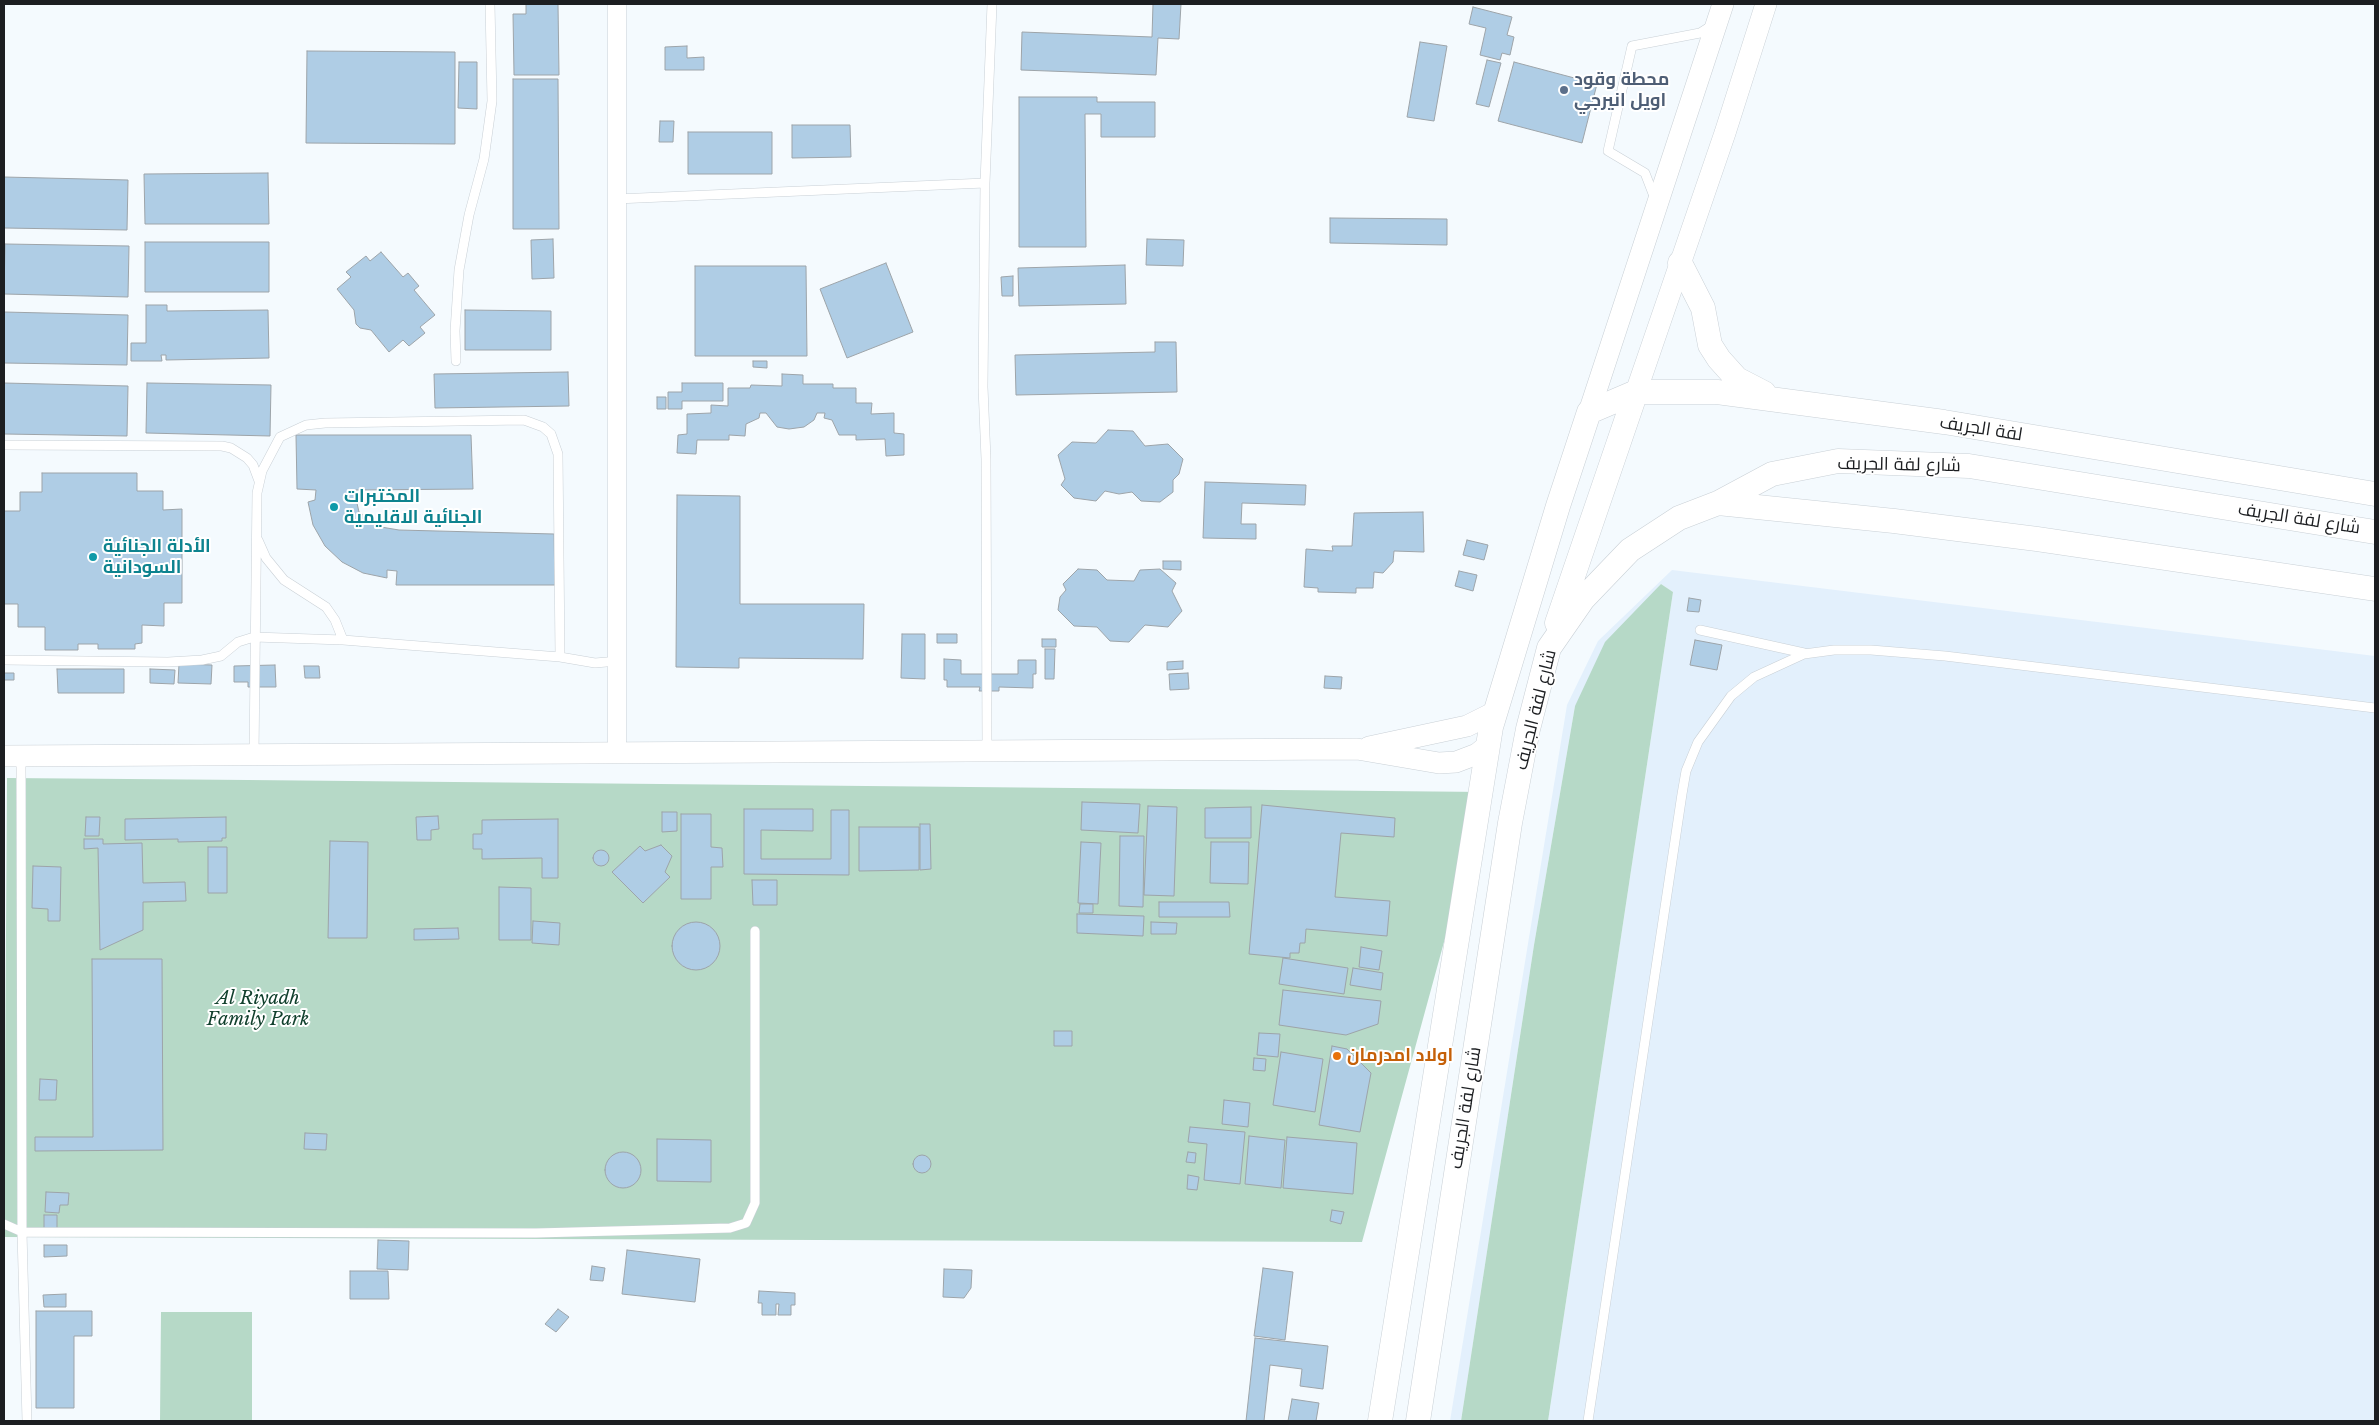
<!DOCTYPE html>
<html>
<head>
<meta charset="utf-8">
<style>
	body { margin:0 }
	#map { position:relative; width:2379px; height:1425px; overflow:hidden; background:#f4fafe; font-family:"Libre Baskerville",serif }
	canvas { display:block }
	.frame { position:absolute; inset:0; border:5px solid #1c1e21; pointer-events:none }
</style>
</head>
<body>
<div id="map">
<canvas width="2379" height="1425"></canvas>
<div class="frame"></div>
</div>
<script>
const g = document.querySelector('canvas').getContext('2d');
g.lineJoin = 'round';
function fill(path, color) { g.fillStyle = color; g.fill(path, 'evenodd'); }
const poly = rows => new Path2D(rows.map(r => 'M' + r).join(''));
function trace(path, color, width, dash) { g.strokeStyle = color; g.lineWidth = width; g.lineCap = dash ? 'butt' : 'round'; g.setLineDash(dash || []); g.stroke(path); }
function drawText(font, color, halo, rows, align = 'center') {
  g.font = font + ' "Libre Baskerville",Cairo,serif'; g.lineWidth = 4; g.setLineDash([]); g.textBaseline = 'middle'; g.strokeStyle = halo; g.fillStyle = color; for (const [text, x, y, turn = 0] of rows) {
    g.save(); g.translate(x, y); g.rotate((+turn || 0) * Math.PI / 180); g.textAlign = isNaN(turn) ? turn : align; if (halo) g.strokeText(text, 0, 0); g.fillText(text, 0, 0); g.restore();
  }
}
fill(poly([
	[1672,570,2375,656,2375,1421,1548,1421,1673,592,1661,584,1575,706,1534,945,1461,1421,1450,1421,1567,705,1598,641]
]), '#e3f0fc');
fill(poly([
	[1661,584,1673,592,1548,1421,1461,1421,1534,945,1575,706,1605,642],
	[7,778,248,780,1485,792,1362,1242,4,1237],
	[161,1312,252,1312,252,1421,160,1421]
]), '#b6d9c7');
const building = poly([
	[526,4,558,4,559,75,514,75,513,14,526,14,526,4],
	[1153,4,1181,4,1179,39,1158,38,1156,75,1021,70,1022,32,1152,37,1153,4],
	[1473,7,1512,17,1507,35,1514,37,1510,55,1502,53,1500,60,1480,55,1486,28,1469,24,1473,7],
	[1420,42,1447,46,1434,121,1407,117,1420,42],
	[687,46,687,58,704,57,704,70,665,70,665,47,687,46],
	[307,51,455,52,455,144,306,143,307,51],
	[1487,60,1501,63,1489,107,1476,104,1487,60],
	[459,62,477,62,477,109,458,108,459,62],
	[1514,62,1597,84,1582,143,1498,121,1514,62],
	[513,79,558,79,559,229,513,229,513,79],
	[1019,97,1097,97,1097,102,1155,102,1155,137,1101,137,1101,114,1085,114,1086,247,1019,247,1019,97],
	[660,121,674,121,673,142,659,142,660,121],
	[792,125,850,125,851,157,792,158,792,125],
	[688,132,772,132,772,174,688,174,688,132],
	[268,173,269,224,145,224,144,174,268,173],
	[4,177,128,180,127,230,4,228,4,177],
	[1330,218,1447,219,1447,245,1330,243,1330,218],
	[553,239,554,278,532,279,531,240,553,239],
	[1147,239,1184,240,1183,266,1146,265,1147,239],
	[145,242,269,242,269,292,145,292,145,242],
	[5,244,129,246,128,297,4,294,5,244],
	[381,252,403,277,408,273,419,286,414,290,435,315,420,327,425,333,409,346,403,340,389,352,371,330,360,328,356,324,354,310,337,289,351,277,346,272,366,256,370,261,381,252],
	[886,263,913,332,847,358,820,289,886,263],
	[1125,265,1126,304,1019,306,1018,268,1125,265],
	[695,266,806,266,807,356,695,356,695,266],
	[1013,276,1013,296,1002,296,1001,277,1013,276],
	[146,305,167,305,167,311,268,310,269,358,166,360,166,355,161,355,162,361,131,361,131,343,146,343,146,305],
	[465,310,551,311,551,350,465,350,465,310],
	[4,312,128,315,127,365,4,363,4,312],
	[1155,342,1176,342,1177,392,1016,395,1015,355,1155,352,1155,342],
	[753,361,767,361,767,368,753,367,753,361],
	[568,372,569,406,435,408,434,374,568,372],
	[782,374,803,375,803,384,833,384,833,388,856,388,856,403,872,403,871,414,894,413,894,433,904,434,904,455,886,456,885,439,856,440,856,435,839,435,832,420,824,418,825,413,817,413,814,420,804,427,789,429,777,427,766,413,760,413,759,418,746,424,745,436,729,435,729,440,697,440,696,454,677,453,678,435,687,434,687,414,711,413,711,405,728,406,728,388,750,388,751,385,782,386,782,374],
	[4,383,128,386,127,436,4,434,4,383],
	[147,383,271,385,270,436,146,433,147,383],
	[682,383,723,383,723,401,682,401,682,409,668,409,668,392,682,392,682,383],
	[657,397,666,397,666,409,657,409,657,397],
	[1108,430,1133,431,1145,446,1168,444,1183,459,1179,474,1173,480,1173,492,1160,502,1141,501,1132,492,1119,494,1105,491,1096,501,1074,498,1061,485,1065,479,1058,455,1072,442,1096,443,1108,430],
	[296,435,471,435,473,489,354,490,359,512,381,527,399,530,554,534,555,585,396,585,397,571,387,570,387,578,363,573,342,562,325,546,313,525,308,502,315,500,316,490,297,489,296,435],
	[42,473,137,473,137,491,163,491,163,510,182,509,182,603,164,603,164,626,142,625,142,643,135,644,135,649,98,649,98,644,78,644,78,650,45,650,45,627,18,627,18,604,4,604,4,511,20,511,20,492,42,492,42,473],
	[1205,482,1306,485,1305,505,1242,503,1241,524,1256,524,1256,539,1203,538,1205,482],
	[677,495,740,496,740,604,864,604,863,659,739,658,739,668,676,667,677,495],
	[1423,512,1424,552,1394,551,1393,562,1383,573,1374,572,1373,588,1356,588,1356,593,1318,592,1318,588,1304,587,1306,549,1333,551,1332,546,1352,546,1354,513,1423,512],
	[1467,540,1488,545,1484,560,1463,555,1467,540],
	[1163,561,1181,561,1181,570,1163,569,1163,561],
	[1078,569,1097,570,1107,580,1134,581,1140,570,1160,569,1176,583,1172,591,1182,611,1168,627,1145,625,1129,642,1110,641,1097,627,1074,626,1058,610,1060,597,1066,590,1063,584,1078,569],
	[1459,571,1477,575,1473,591,1455,586,1459,571],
	[1689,598,1701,600,1699,612,1687,611,1689,598],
	[902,634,925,634,925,679,901,678,902,634],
	[937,634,957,634,957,643,937,643,937,634],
	[1042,639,1056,639,1056,647,1042,647,1042,639],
	[1695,640,1722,645,1717,670,1690,665,1695,640],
	[1045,649,1055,649,1054,679,1045,679,1045,649],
	[944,659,961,660,961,674,1018,674,1018,660,1036,660,1036,674,1033,674,1033,688,999,687,999,691,979,691,980,687,947,687,947,680,944,680,944,659],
	[1183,661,1183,669,1167,670,1167,662,1183,661],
	[179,664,212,665,211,684,178,683,179,664],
	[275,665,276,687,248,687,248,682,234,682,234,666,275,665],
	[304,666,319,666,320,678,305,678,304,666],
	[57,669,124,669,124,693,58,693,57,669],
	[150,669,175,670,174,684,150,683,150,669],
	[4,673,14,673,14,680,4,680,4,673],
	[1188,673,1189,689,1170,690,1169,674,1188,673],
	[1325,676,1342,677,1341,689,1324,688,1325,676],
	[1082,802,1140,804,1138,833,1081,830,1082,802],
	[1262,805,1395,818,1394,837,1341,833,1335,897,1390,901,1387,936,1306,929,1305,943,1300,943,1299,953,1290,953,1290,958,1249,954,1262,805],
	[1148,806,1177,807,1174,896,1144,895,1148,806],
	[1251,807,1251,838,1205,838,1205,808,1251,807],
	[744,809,813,809,813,831,761,830,761,859,831,859,831,810,849,810,849,875,744,874,744,809],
	[662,812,677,812,677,831,662,832,662,812],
	[681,814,711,814,711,847,722,848,723,867,711,867,711,899,681,899,681,814],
	[438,816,439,829,431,830,431,840,417,840,416,817,438,816],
	[86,817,100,817,99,836,85,836,86,817],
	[226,817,226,838,222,838,222,841,178,842,178,839,125,840,125,819,226,817],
	[558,819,558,878,542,878,542,858,482,859,482,849,473,849,473,834,482,834,482,820,558,819],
	[920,824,930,824,931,869,920,870,920,824],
	[859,827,919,827,919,870,859,871,859,827],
	[1120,836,1144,836,1143,907,1119,906,1120,836],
	[84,839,103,839,103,844,142,843,143,883,185,882,186,901,143,902,143,930,100,950,98,848,84,849,84,839],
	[330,841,368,842,367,938,328,938,330,841],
	[1081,842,1101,843,1098,904,1078,903,1081,842],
	[1211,842,1249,842,1248,884,1210,883,1211,842],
	[661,845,672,856,665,872,670,877,643,903,612,872,640,846,645,851,661,845],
	[208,847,227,847,227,893,208,893,208,847],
	'593 858a8 8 0 1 1 16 0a8 8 0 1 1-16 0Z',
	[33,866,61,867,60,921,48,921,48,909,32,908,33,866],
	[752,880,777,880,777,905,753,905,752,880],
	[499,887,531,888,531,940,499,940,499,887],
	[1159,902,1229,902,1230,917,1159,917,1159,902],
	[1080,904,1093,904,1093,913,1079,913,1080,904],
	[1077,914,1144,916,1143,936,1077,933,1077,914],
	[533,921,560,923,559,945,532,943,533,921],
	'672 946a24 24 0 1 1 48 0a24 24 0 1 1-48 0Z',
	[1151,922,1177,923,1176,934,1151,934,1151,922],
	[458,928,459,939,414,940,414,929,458,928],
	[1361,947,1382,951,1379,970,1359,967,1361,947],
	[1283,958,1348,968,1344,994,1279,984,1283,958],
	[92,959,162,959,163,1150,35,1151,35,1137,93,1137,92,959],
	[1353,968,1383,973,1381,990,1350,985,1353,968],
	[1283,990,1381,1001,1378,1024,1346,1035,1279,1025,1283,990],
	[1054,1031,1072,1031,1072,1046,1054,1046,1054,1031],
	[1259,1033,1280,1034,1278,1057,1257,1055,1259,1033],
	[1332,1046,1347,1049,1371,1073,1360,1132,1319,1125,1332,1046],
	[1281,1052,1323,1059,1315,1112,1273,1105,1281,1052],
	[1254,1058,1266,1059,1265,1071,1253,1070,1254,1058],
	[40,1079,57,1080,56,1100,39,1100,40,1079],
	[1224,1100,1250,1103,1248,1127,1222,1124,1224,1100],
	[1190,1127,1245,1132,1240,1184,1204,1180,1207,1144,1188,1142,1190,1127],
	[305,1133,327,1134,326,1150,304,1149,305,1133],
	[1249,1136,1285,1140,1281,1188,1245,1184,1249,1136],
	[1287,1137,1357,1143,1353,1194,1283,1188,1287,1137],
	[657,1139,711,1140,711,1182,657,1181,657,1139],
	'605 1170a18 18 0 1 1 36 0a18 18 0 1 1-36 0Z',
	[1188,1152,1196,1153,1195,1163,1186,1162,1188,1152],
	'913 1164a9 9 0 1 1 18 0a9 9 0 1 1-18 0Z',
	[1188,1175,1199,1177,1197,1190,1187,1189,1188,1175],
	[46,1192,69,1193,68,1205,60,1205,59,1213,45,1212,46,1192],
	[1332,1210,1344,1212,1341,1224,1330,1221,1332,1210],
	[44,1215,57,1215,57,1229,44,1229,44,1215],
	[378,1240,409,1241,408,1270,377,1269,378,1240],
	[44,1245,67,1245,67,1256,44,1257,44,1245],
	[627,1250,700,1259,695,1302,622,1294,627,1250],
	[592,1266,605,1268,603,1281,590,1280,592,1266],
	[1263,1268,1293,1272,1285,1340,1254,1336,1263,1268],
	[944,1269,972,1270,971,1288,964,1298,943,1297,944,1269],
	[350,1271,388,1271,389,1299,350,1299,350,1271],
	[759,1291,795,1293,795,1305,791,1305,791,1315,778,1315,779,1304,776,1304,776,1315,762,1315,762,1303,758,1303,759,1291],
	[66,1294,66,1307,44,1307,43,1295,66,1294],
	[558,1309,569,1317,556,1332,545,1324,558,1309],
	[36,1311,92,1311,92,1336,74,1336,74,1408,36,1408,36,1311],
	[1255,1338,1328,1346,1323,1389,1300,1386,1302,1369,1270,1365,1264,1421,1246,1421,1255,1338],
	[1292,1399,1319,1403,1316,1421,1288,1421,1292,1399]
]);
fill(building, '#afcde5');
trace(building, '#9da4a9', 1);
const service = poly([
	[616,199,985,183],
	[1655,199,1645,173,1608,151,1632,46,1700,33,1711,26],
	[456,361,455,331,459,270,469,215,484,159,492,101,490,4],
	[4,445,222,446,231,448,247,458,253,465,259,481],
	[258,540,266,558,284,580,326,607,335,620,343,640],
	[1700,630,1804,653],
	[4,660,168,662,202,660,221,656,238,642,254,637,343,640,560,657,595,663,618,661],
	[987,751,986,459,983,387,985,183,992,4],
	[254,755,257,493,262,471,280,437,306,425,325,423,524,420,543,427,551,434,558,454,560,657],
	[21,757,22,1232,27,1421],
	[4,1224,22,1232,536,1233,730,1228,746,1223,755,1203,755,931],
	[1588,1421,1682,794,1686,771,1698,742,1731,696,1754,677,1804,654,1834,650,1871,650,1945,656,2375,708]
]);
const minor = poly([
	[617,753,617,4]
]);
const tertiary = poly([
	[1636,392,1725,133,1766,4],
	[1589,412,1723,4],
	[1369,747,1467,726,1493,713],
	[4,756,1357,749,1439,763,1456,762,1477,754,1487,746]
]);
const secondary = poly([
	[1680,263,1703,308,1710,345,1719,359,1737,379,1764,393],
	[1718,503,1894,521,2037,539,2375,589],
	[1557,623,1636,392],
	[1380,1421,1491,727,1558,506,1589,412,1636,392,1717,392,1944,422,2375,494],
	[1418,1421,1510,823,1528,729,1549,648,1583,599,1630,550,1679,518,1718,503,1772,474,1838,461,1969,466,2375,532]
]);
trace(service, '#c9d0d6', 10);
trace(minor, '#c9d0d6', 19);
trace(tertiary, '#c9d0d6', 22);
trace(secondary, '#c9d0d6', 25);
trace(service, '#fff', 9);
trace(minor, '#fff', 18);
trace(tertiary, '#fff', 21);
trace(secondary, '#fff', 24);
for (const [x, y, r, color] of [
	[1564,90,5,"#5c6f8a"],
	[334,507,5,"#0f9aa8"],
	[93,557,5,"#0f9aa8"],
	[1337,1056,5,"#e8710a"]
]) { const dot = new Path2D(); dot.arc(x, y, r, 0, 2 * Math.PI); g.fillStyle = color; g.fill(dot); trace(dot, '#fff', 2); }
drawText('bold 18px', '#4e5e75', '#fff', [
	["محطة وقود",1574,80],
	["اويل انيرجي",1574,101]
], 'left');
drawText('18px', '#1c1e21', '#fff', [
	["لفة الجريف",1981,429,9],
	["شارع لفة الجريف",1899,465,1],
	["شارع لفة الجريف",2299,519,9],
	["شارع لفة الجريف",1536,710,-76],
	["شارع لفة الجريف",1466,1108,-81]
]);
drawText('bold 18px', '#0d838f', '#fff', [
	["المختبرات",344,497],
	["الجنائية الاقليمية",344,518],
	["الأدلة الجنائية",103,547],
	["السودانية",103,568]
], 'left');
drawText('italic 18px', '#11402d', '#fff', [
	["Al Riyadh",258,999],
	["Family Park",258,1020]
]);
drawText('bold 18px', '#c56008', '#fff', [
	["اولاد امدرمان",1347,1056]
], 'left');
</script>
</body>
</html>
